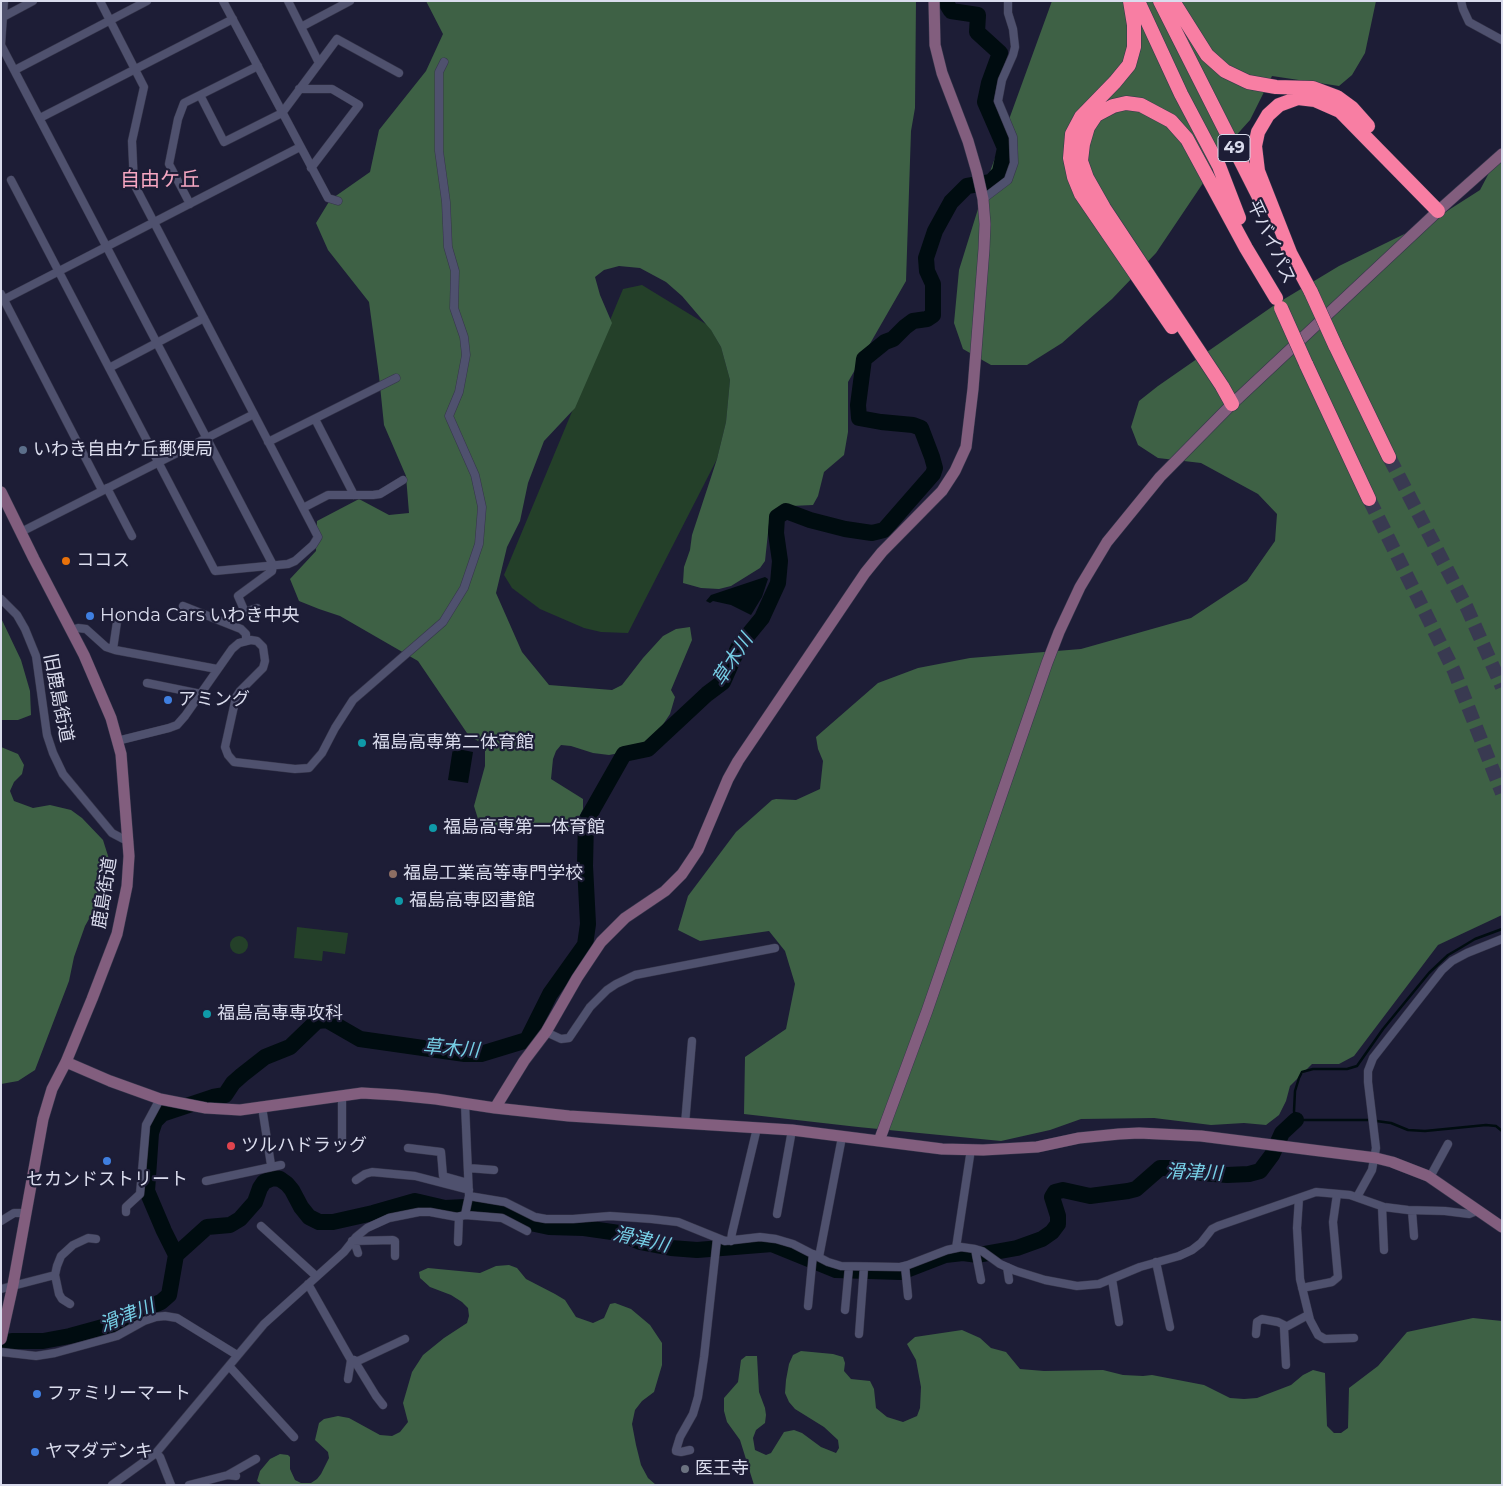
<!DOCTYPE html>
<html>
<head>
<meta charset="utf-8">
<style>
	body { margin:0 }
	#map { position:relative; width:1503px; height:1486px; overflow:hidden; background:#1d1d36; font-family:Montserrat,sans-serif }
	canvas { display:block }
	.frame { position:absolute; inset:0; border:2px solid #dadced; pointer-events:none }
</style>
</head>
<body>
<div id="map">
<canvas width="1503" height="1486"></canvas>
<div class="frame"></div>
</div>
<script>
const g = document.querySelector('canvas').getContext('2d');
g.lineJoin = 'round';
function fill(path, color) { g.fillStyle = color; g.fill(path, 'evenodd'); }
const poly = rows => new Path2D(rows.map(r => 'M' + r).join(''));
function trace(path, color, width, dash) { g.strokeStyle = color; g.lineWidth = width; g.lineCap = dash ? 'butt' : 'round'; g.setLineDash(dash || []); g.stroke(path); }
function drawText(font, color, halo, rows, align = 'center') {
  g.font = font + ' Montserrat,"Noto Sans JP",sans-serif'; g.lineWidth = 4.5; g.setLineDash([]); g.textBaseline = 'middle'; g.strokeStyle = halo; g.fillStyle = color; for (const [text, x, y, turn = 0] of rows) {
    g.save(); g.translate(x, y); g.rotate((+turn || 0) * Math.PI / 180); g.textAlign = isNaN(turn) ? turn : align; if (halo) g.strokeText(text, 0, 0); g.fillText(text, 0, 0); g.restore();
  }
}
fill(poly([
	[642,285,709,326,721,347,730,380,726,422,717,459,628,633,601,632,584,628,540,609,512,588,504,575,623,289],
	[297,927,348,933,345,954,323,951,322,961,294,958],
	'230 945a9 9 0 1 1 18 0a9 9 0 1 1-18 0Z'
]), '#244029');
fill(poly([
	[426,1,916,1,915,108,911,131,906,281,848,382,848,432,844,455,824,472,818,496,813,505,791,506,770,514,765,561,760,568,731,586,719,589,701,588,683,583,684,567,690,550,692,535,717,459,726,422,730,380,721,347,711,330,682,296,666,282,640,268,619,266,604,270,595,277,600,295,612,323,575,408,544,441,528,483,520,521,507,547,496,593,522,652,549,685,612,690,622,685,643,658,663,636,676,629,690,627,692,640,671,690,675,697,670,714,650,744,630,751,609,755,593,753,571,746,561,745,556,751,553,759,551,779,583,799,583,809,578,819,573,826,560,829,525,821,509,830,485,826,478,819,474,806,485,766,485,749,480,742,469,736,418,661,340,616,319,609,299,601,290,579,316,551,317,521,359,499,389,515,409,513,406,476,384,425,379,376,369,302,328,250,316,223,330,200,370,172,379,130,426,71,443,34],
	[1052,1,1376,1,1365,53,1352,75,1339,86,1272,76,1250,120,1232,140,1156,253,1112,299,1062,343,1027,365,991,365,963,349,954,323,959,270,987,180],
	[1502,148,1502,915,1438,945,1354,1056,1339,1064,1312,1064,1290,1086,1286,1101,1279,1115,1266,1125,1244,1123,1211,1125,1154,1118,1081,1119,1050,1130,1001,1141,858,1127,744,1114,745,1057,786,1029,795,984,785,951,769,931,700,941,678,930,688,896,736,832,772,800,776,799,796,800,820,789,823,761,818,749,816,737,878,683,918,668,970,658,1081,649,1191,618,1247,581,1275,541,1277,514,1258,494,1201,463,1158,458,1138,445,1131,427,1139,401,1158,386,1276,304,1339,266,1433,220,1480,190],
	[1,618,21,660,30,691,31,715,18,720,1,720],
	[1,747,18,754,24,765,22,774,14,782,10,791,14,801,33,808,50,805,71,810,82,818,103,840,109,859,109,870,98,903,85,926,74,957,69,981,35,1070,18,1081,1,1084],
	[509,1265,517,1268,526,1279,555,1294,565,1300,576,1317,593,1323,604,1318,610,1304,615,1303,631,1309,650,1325,662,1343,662,1365,654,1392,642,1401,635,1410,632,1424,636,1445,641,1465,648,1478,656,1485,262,1485,257,1481,260,1471,270,1459,280,1454,288,1455,290,1457,290,1469,295,1480,301,1483,311,1483,317,1479,321,1474,329,1458,328,1452,315,1440,319,1423,324,1419,338,1416,349,1418,380,1435,392,1436,400,1432,408,1422,403,1403,412,1372,423,1355,444,1338,467,1323,469,1316,468,1308,462,1302,451,1295,430,1287,420,1278,419,1272,428,1268,480,1273,496,1266],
	[1473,1318,1502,1321,1502,1485,754,1485,740,1440,727,1422,724,1411,724,1398,738,1382,741,1360,746,1356,757,1356,759,1392,765,1408,766,1415,765,1423,756,1430,753,1438,755,1450,766,1455,771,1453,784,1432,794,1430,802,1433,821,1447,836,1453,839,1448,838,1440,824,1427,795,1409,789,1402,785,1393,786,1380,789,1364,793,1355,801,1351,833,1354,843,1357,845,1363,844,1371,851,1379,870,1381,874,1389,876,1408,887,1417,903,1422,917,1416,920,1408,921,1387,916,1360,907,1344,915,1337,962,1330,980,1338,991,1348,1006,1352,1020,1369,1044,1371,1103,1370,1123,1375,1143,1376,1152,1375,1204,1385,1230,1398,1244,1399,1257,1398,1291,1385,1303,1375,1313,1370,1325,1373,1327,1426,1334,1433,1341,1433,1348,1428,1349,1388,1378,1366,1407,1332]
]), '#3e6145');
fill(poly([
	[765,577,768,579,762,597,751,615,731,605,713,601,710,603,706,601,711,595],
	[453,748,473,752,468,783,448,780]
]), '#000c10');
trace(poly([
	[1502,929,1475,939,1460,948,1448,955,1429,973,1383,1029,1357,1066,1347,1069,1313,1069,1302,1072,1299,1078,1295,1091,1294,1111,1296,1120,1369,1120,1391,1123,1408,1130,1425,1131,1486,1125,1496,1126,1502,1131]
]), '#000c10', 2.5);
trace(poly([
	[176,1255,164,1231,147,1191,151,1133,155,1121,162,1114,213,1097,225,1095,233,1083,242,1075,265,1057,290,1047,317,1021,327,1020,360,1039,465,1054,481,1054,527,1040,550,994,585,945,588,924,585,866,586,821,624,754,648,749,707,694,723,682,739,646,762,618,778,583,780,561,776,533,777,517,786,511,810,520,845,529,872,533,884,530,933,474,935,468,932,457,921,428,913,425,881,422,859,418,858,405,864,359,885,342,893,339,905,327,913,321,927,319,933,315,933,284,927,271,926,258,935,231,951,202,967,186,991,182,1000,172,1005,148,985,102,989,83,1000,53,977,32,978,15,951,11,945,1],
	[1,1343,12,1341,43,1341,70,1336,121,1322,131,1314,161,1302,169,1295,176,1255,207,1227,230,1225,240,1219,255,1202,260,1188,264,1182,273,1178,280,1179,287,1184,292,1190,301,1207,309,1217,319,1222,333,1222,373,1213,415,1201,445,1208,486,1206,495,1208,535,1224,549,1227,584,1228,619,1233,640,1242,671,1248,697,1250,772,1244,836,1270,901,1272,945,1255,963,1253,978,1255,1017,1248,1042,1239,1052,1232,1058,1224,1058,1216,1052,1197,1055,1192,1063,1190,1090,1196,1128,1191,1136,1189,1160,1168,1175,1168,1201,1173,1227,1175,1249,1174,1260,1171,1272,1155,1282,1133,1296,1120]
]), '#000c10', 16);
trace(poly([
	[1389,457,1467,608,1502,687],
	[1369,499,1454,671,1502,793]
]), '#393a51', 14, [14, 7]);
const street = poly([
	[4,1,1,45,273,565,272,571,238,596,245,612,257,608],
	[223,1,328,198,338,201],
	[288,1,319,63],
	[1461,1,1463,9,1469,22,1502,40],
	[3,17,33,1],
	[301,27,350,1],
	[15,70,147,1],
	[299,89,332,89,359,105,311,168],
	[200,95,224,142,282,113,337,39,399,73],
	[40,118,233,19],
	[11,180,215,571,288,564,295,561,313,545,318,537,134,184,132,141,144,87,100,1],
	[983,199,1008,180,1014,163,1013,137,998,101,1002,80,1013,55,1015,47,1013,29,1008,13,1008,1],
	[190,204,169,164,178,119,184,103,258,66],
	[1,294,102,490],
	[1,301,300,147],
	[109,368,204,318],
	[315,419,354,495],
	[268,442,396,378],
	[107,488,132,536],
	[303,508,328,495,373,495,380,494,403,480],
	[21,532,254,414],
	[1,599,17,615,25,629,36,656,47,735,53,753,63,774,112,833,129,842],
	[183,606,241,629,246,634,246,640],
	[71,630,78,628,86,629,106,647,115,650,217,669],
	[113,649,118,615],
	[147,683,201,694],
	[117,741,169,728,177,725,185,716,232,649,239,643,251,640,257,641,263,647,265,661,263,668,240,691,236,697,225,747,228,755,234,762,295,769,309,768,322,753,335,728,353,700,443,622,464,588,479,544,482,507,475,475,449,416,459,392,466,355,464,337,454,308,455,271,448,247,446,202,439,151,439,72,444,62],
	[546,1032,561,1039,569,1038,590,1007,607,990,616,984,635,975,775,948],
	[262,1107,271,1165],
	[685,1124,692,1041],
	[342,1143,342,1095],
	[408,1148,441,1152,443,1176,468,1183],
	[468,1168,494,1170],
	[1430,1177,1448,1144],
	[356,1180,365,1174,372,1172,415,1176,469,1190],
	[206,1181,281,1165],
	[469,1196,505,1202,535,1217,546,1219,573,1219,610,1216,652,1219,678,1222,725,1241,760,1237,776,1239,793,1244,828,1262,841,1266,900,1267,908,1265,947,1250,961,1247,975,1249,982,1251,1000,1264,1016,1271,1045,1280,1077,1286,1099,1284,1140,1267,1179,1256,1192,1250,1201,1243,1212,1229,1218,1226,1316,1192,1350,1195,1384,1207,1408,1210,1445,1211,1469,1214,1479,1210],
	[1357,1197,1372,1170,1376,1148,1368,1082,1368,1071,1373,1058,1442,970,1452,961,1467,953,1502,939],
	[1299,1198,1297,1228,1300,1279,1310,1320,1318,1335,1325,1339,1354,1338],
	[1382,1207,1384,1250],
	[1412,1211,1414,1236],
	[126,1212,126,1207,140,1194,146,1125,160,1099],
	[777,1214,792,1130],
	[465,1215,502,1218,527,1231],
	[1,1221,14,1213,25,1213],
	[261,1226,316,1276],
	[352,1241,393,1240,395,1241,395,1256],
	[352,1241,355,1244,358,1253],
	[731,1241,732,1233,757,1128],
	[458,1242,459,1217],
	[956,1248,971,1149],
	[975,1249,981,1280],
	[819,1257,842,1137],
	[1156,1262,1170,1327],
	[905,1266,908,1296],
	[1007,1267,1009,1280],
	[1112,1279,1119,1322],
	[308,1284,351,1360,358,1361,405,1339],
	[1302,1288,1332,1282,1338,1277,1333,1222,1337,1194],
	[1,1289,55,1275],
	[70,1304,62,1299,59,1294,55,1275,57,1266,61,1256,73,1245,88,1238,96,1239],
	[808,1306,813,1254],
	[845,1310,849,1267],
	[859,1334,864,1267],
	[1256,1334,1257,1322,1262,1319,1278,1322,1286,1326],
	[1,1352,36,1356,55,1353,117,1336,144,1321,156,1317,165,1316,177,1318,237,1355],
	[354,1360,376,1396,383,1405],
	[1286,1365,1284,1328,1308,1315],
	[229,1366,294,1437],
	[348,1379,351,1360],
	[690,1450,681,1452,676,1451,676,1450,680,1437,693,1414,698,1397,704,1357,717,1239],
	[156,1453,160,1457,171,1485],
	[228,1475,256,1459],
	[112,1485,156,1453,264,1324,344,1252,356,1237,367,1228,389,1218,419,1212,430,1212,457,1217,465,1215,469,1196,465,1104],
	[189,1485,228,1475,236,1476]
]);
const secondary = poly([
	[1,492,34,559,84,655,111,718,121,754,129,856,127,886,117,934,92,999,66,1062,52,1089,43,1119,13,1285,1,1339],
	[66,1062,110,1081,160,1099,206,1108,240,1110,362,1093,396,1095,436,1099,495,1108,569,1116,792,1130,942,1149,983,1150,1037,1147,1079,1138,1119,1134,1139,1133,1201,1136,1376,1158,1392,1162,1428,1176,1502,1227],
	[495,1108,524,1061,546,1032,577,978,601,942,625,918,665,891,682,874,698,850,728,779,738,761,865,573,882,552,942,491,955,471,966,447,973,389,984,249,985,224,983,199,977,172,968,141,942,73,935,45,934,1],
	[879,1141,927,1011,1047,663,1059,632,1080,587,1107,542,1160,477,1232,404,1438,211,1502,154]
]);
const highway = poly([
	[1130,1,1134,25,1134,47,1129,65,1115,82,1081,117,1072,134,1070,158,1074,177,1081,194,1172,327],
	[1138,1,1181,94,1219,166,1239,218],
	[1160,1,1261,201],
	[1173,1,1207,55,1225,71,1248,82,1276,87,1313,88,1337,97,1352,108,1368,126],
	[1288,249,1311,292],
	[1291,255,1258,171,1255,146,1258,132,1268,115,1279,105,1298,98,1315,100,1340,111,1438,211],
	[1335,345,1389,457],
	[1306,364,1369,499],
	[1232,404,1222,386,1104,208,1087,178,1081,161,1083,144,1088,127,1096,115,1113,106,1126,103,1141,105,1171,121,1187,139,1246,248,1276,298]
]);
trace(street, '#36364b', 9);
trace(secondary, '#36364b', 12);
trace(highway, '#36364b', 15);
trace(street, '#4f516e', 8);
trace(secondary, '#825e7e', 11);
trace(highway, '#f87ea3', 14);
const highwayBridge = poly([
	[1311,292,1335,345],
	[1281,308,1306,364]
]);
trace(highwayBridge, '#36364b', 15, []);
trace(highwayBridge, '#f87ea3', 14);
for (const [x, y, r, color] of [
	[23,450,5,"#5c6f8a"],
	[66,561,5,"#e8710a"],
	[90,616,5,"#3f7fe0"],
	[168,700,5,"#3f7fe0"],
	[362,743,5,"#0f9aa8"],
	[433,828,5,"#0f9aa8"],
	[393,874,5,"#8d6e63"],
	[399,901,5,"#0f9aa8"],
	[207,1014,5,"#0f9aa8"],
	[231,1146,5,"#e0444e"],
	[107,1161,5,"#3f7fe0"],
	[37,1394,5,"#3f7fe0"],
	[35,1452,5,"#3f7fe0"],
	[685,1469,5,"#6b7280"]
]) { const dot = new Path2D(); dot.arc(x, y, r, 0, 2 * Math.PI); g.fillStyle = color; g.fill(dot); trace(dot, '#1d1d36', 2); }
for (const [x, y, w] of [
	[1234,148,32]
]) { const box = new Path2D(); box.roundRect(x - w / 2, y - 13.5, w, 27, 4); g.fillStyle = '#1d1d36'; g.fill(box); trace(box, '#dadced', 1); }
drawText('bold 16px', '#dadced', null, [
	["49",1234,148]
]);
drawText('18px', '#dadced', '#1d1d36', [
	["平バイパス",1271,242,65],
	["旧鹿島街道",58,698,79],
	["鹿島街道",105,893,-81]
]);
drawText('18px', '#dadced', '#1d1d36', [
	["いわき自由ケ丘郵便局",33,450],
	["ココス",76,561],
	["Honda Cars いわき中央",100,616],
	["アミング",178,700],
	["福島高専第二体育館",372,743],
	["福島高専第一体育館",443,828],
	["福島工業高等専門学校",403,874],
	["福島高専図書館",409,901],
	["福島高専専攻科",217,1014],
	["ツルハドラッグ",241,1146],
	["セカンドストリート",107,1180,"center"],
	["ファミリーマート",47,1394],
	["ヤマダデンキ",45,1452],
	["医王寺",695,1469]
], 'left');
drawText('italic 19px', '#76cfe6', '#1d1d36', [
	["草木川",733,660,-57],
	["草木川",451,1049,4],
	["滑津川",1194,1173,2],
	["滑津川",641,1240,13],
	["滑津川",127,1316,-22]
]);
drawText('20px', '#f7a7c2', '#1d1d36', [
	["自由ケ丘",160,180]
]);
</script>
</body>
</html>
